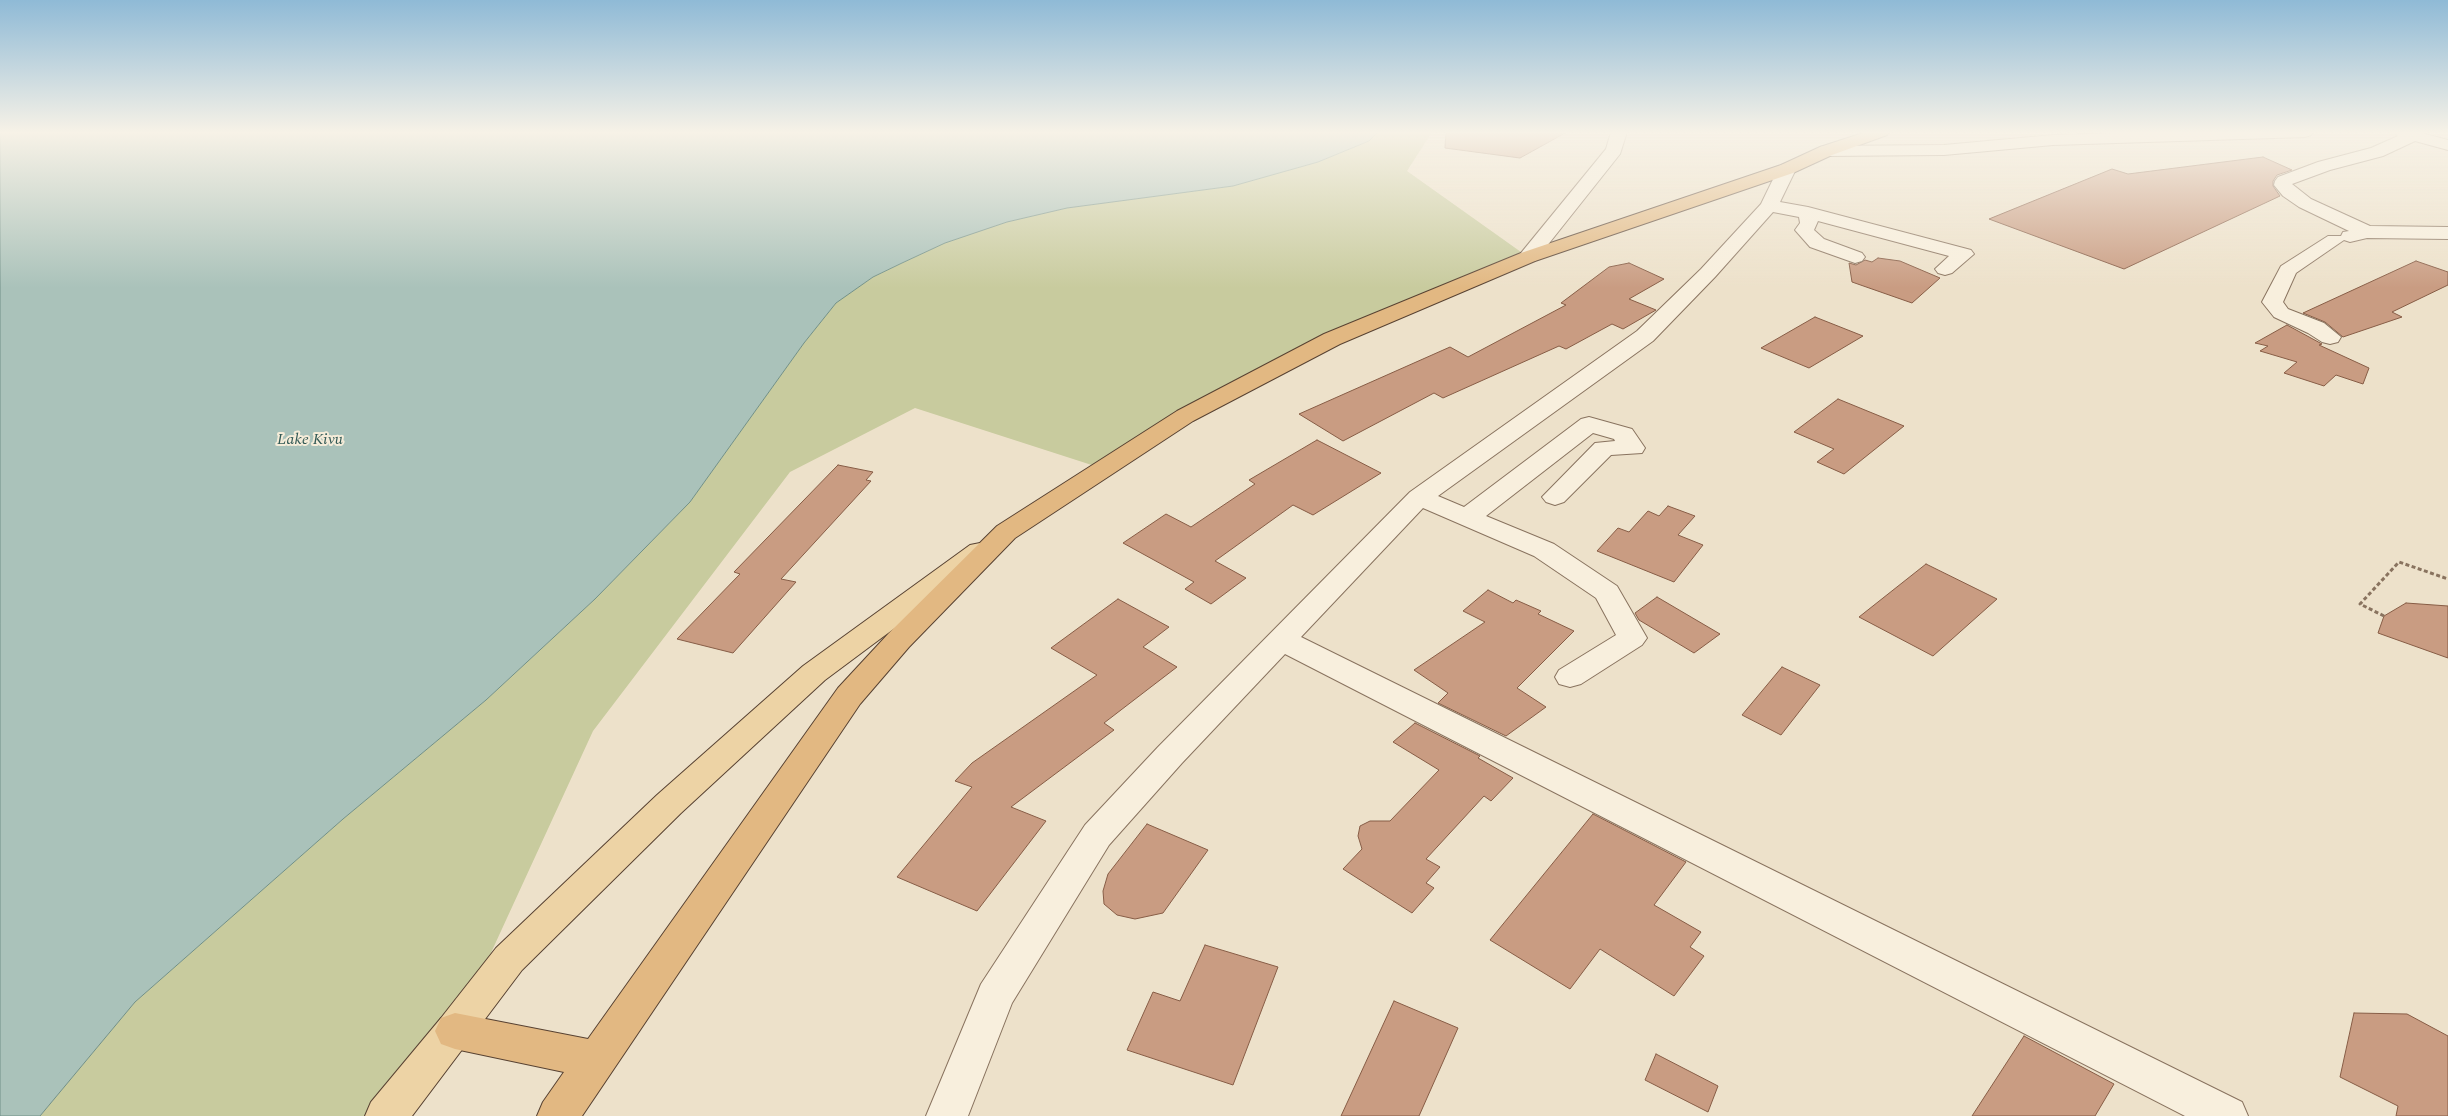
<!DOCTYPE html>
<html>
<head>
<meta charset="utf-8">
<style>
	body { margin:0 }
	canvas { display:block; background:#ede1ca }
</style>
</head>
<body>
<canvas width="2448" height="1116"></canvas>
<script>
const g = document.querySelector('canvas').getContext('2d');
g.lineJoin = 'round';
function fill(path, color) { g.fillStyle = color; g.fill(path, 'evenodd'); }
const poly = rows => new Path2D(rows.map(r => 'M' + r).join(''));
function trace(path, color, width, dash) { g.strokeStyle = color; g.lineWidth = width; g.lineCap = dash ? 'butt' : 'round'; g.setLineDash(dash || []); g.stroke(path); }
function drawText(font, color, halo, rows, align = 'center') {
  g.font = font + ' Spectral,serif'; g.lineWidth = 4; g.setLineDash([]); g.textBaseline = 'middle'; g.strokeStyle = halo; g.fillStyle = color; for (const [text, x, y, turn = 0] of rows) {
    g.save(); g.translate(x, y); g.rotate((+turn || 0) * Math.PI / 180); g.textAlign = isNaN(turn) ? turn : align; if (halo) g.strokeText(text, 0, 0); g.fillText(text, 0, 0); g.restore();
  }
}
fill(poly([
	[1378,132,1432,132,1407,171,1528,257,1332,339,1101,468,915,408,790,472,593,731,455,1031,386,1116,40,1116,135,1002,343,819,486,700,595,599,690,502,804,343,836,303,873,277,902,263,945,243,1007,222,1067,208,1233,186,1318,162,1369,141]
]), '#c8cb9e');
const water = poly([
	[0,132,1378,132,1369,141,1318,162,1233,186,1067,208,1007,222,945,243,902,263,873,277,836,303,804,343,690,502,595,599,486,700,343,819,135,1002,40,1116,0,1116,0,132]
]);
fill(water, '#aac2ba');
trace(water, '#719087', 1);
const building = poly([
	[1446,132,1567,132,1520,158,1445,148,1446,132],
	[2263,157,2292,170,2277,175,2273,181,2273,186,2280,196,2124,269,1989,219,2112,169,2128,174,2263,157],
	[1878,258,1900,261,1940,278,1912,303,1852,282,1849,263,1856,265,1865,260,1872,262,1878,258],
	[2416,261,2448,272,2448,285,2392,312,2402,317,2343,337,2325,322,2303,313,2416,261],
	[1629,263,1664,279,1629,299,1656,310,1623,329,1612,324,1566,349,1559,346,1443,398,1434,393,1343,441,1299,414,1450,347,1468,357,1566,305,1561,303,1609,267,1629,263],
	[1815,317,1863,336,1809,368,1761,348,1815,317],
	[2287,325,2322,344,2319,345,2369,368,2363,384,2336,375,2324,386,2284,373,2297,362,2260,351,2268,346,2255,343,2287,325],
	[1838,399,1904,426,1844,474,1817,462,1834,449,1794,432,1838,399],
	[1317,440,1381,473,1313,515,1293,505,1215,561,1246,578,1211,604,1185,589,1194,582,1123,543,1166,514,1191,527,1255,484,1249,480,1317,440],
	[838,465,873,472,866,480,871,481,781,579,796,582,733,653,677,639,740,574,734,572,838,465],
	[1668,506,1695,516,1678,535,1703,545,1674,582,1597,551,1618,528,1629,532,1648,511,1659,516,1668,506],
	[1926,564,1997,599,1933,656,1859,617,1926,564],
	[1488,590,1513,603,1516,600,1541,611,1538,614,1574,631,1517,688,1546,707,1506,736,1438,703,1448,693,1414,670,1485,622,1463,611,1488,590],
	[1657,597,1720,634,1694,653,1639,620,1635,613,1657,597],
	[1118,599,1169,627,1143,647,1177,667,1104,723,1114,730,1011,807,1046,821,977,911,897,877,972,787,955,781,972,763,1097,675,1051,648,1118,599],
	[2406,603,2448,606,2448,658,2378,633,2384,616,2406,603],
	[1782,667,1820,685,1781,735,1742,715,1782,667],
	[1415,723,1480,756,1478,758,1513,778,1491,801,1484,796,1426,859,1440,867,1426,883,1434,888,1412,913,1343,869,1362,849,1358,836,1360,826,1370,821,1390,821,1439,770,1393,742,1415,723],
	[1593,814,1686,862,1654,905,1701,932,1690,947,1704,956,1674,996,1600,949,1570,989,1490,940,1593,814],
	[1147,824,1208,850,1163,913,1135,919,1117,915,1104,904,1103,891,1108,874,1147,824],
	[1205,945,1278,967,1233,1085,1127,1050,1153,992,1180,1001,1205,945],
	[1394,1001,1458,1028,1419,1116,1341,1116,1394,1001],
	[2354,1013,2407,1014,2448,1036,2448,1116,2396,1116,2398,1106,2340,1077,2354,1013],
	[2024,1036,2114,1084,2095,1116,1972,1116,2024,1036],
	[1656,1054,1718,1086,1708,1112,1645,1080,1656,1054]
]);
fill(building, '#c99c82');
trace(building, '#875d46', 1);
const minor = poly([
	[1611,132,1627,132,1620,154,1535,261,1521,261,1518,257,1521,253,1606,149,1611,132],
	[2158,132,2313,132,2311,135,2305,137,2053,145,1944,155,1826,156,1820,155,1818,151,1820,147,1826,146,1944,145,2053,135,2158,132],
	[2393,132,2418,132,2448,140,2448,150,2415,141,2383,156,2330,170,2292,184,2311,199,2370,226,2448,227,2448,239,2367,238,2350,242,2344,240,2296,273,2283,302,2288,309,2324,323,2341,337,2338,342,2330,344,2322,342,2308,333,2274,317,2262,302,2281,266,2328,236,2341,236,2343,232,2349,231,2299,207,2283,196,2274,185,2275,181,2278,177,2318,162,2371,148,2398,136,2393,132],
	[1787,164,1793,165,1796,169,1780,202,1808,207,1971,250,1974,254,1952,273,1945,275,1938,273,1935,269,1949,256,1818,221,1814,230,1824,239,1862,253,1865,257,1862,261,1855,263,1810,247,1795,230,1800,223,1799,217,1773,212,1715,277,1653,341,1438,496,1464,507,1581,419,1589,417,1632,429,1645,448,1642,453,1611,455,1564,502,1555,505,1546,502,1542,497,1595,443,1615,441,1614,439,1593,433,1486,516,1554,544,1617,586,1647,638,1642,645,1581,684,1570,687,1559,684,1555,677,1559,670,1616,635,1596,598,1534,556,1423,508,1301,637,2242,1102,2248,1116,2185,1116,1285,654,1182,763,1109,845,1012,1003,968,1116,926,1116,981,984,1085,825,1158,747,1410,492,1637,331,1701,269,1761,204,1778,169,1781,165,1787,164]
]);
const primary = poly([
	[980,543,990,545,994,551,990,557,825,680,681,813,522,970,412,1116,365,1116,371,1102,441,1018,496,948,657,795,803,666,970,545,980,543]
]);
const trunk = poly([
	[1866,132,1889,132,1887,135,1832,155,1793,173,1535,261,1340,344,1193,421,1015,538,909,647,860,704,582,1116,537,1116,543,1102,564,1072,455,1049,441,1044,435,1031,441,1018,455,1013,588,1039,838,688,889,633,997,526,1177,411,1324,334,1521,253,1781,165,1820,147,1866,132]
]);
trace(minor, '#89735f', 2);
trace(primary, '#584232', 2);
trace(trunk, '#584232', 2);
trace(poly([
	[2384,616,2360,604,2399,562,2448,579]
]), '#89735f', 3, [4, 2.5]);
fill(minor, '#f8efdd');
fill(primary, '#edd3a5');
fill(trunk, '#e2b882');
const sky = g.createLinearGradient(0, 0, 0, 288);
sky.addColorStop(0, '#8fbad6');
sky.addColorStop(0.46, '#f7f2e7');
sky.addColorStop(1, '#f7f2e700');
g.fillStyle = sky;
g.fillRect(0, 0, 2448, 288);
drawText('italic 16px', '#325955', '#f5ecd9', [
	["Lake Kivu",310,441]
]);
</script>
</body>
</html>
